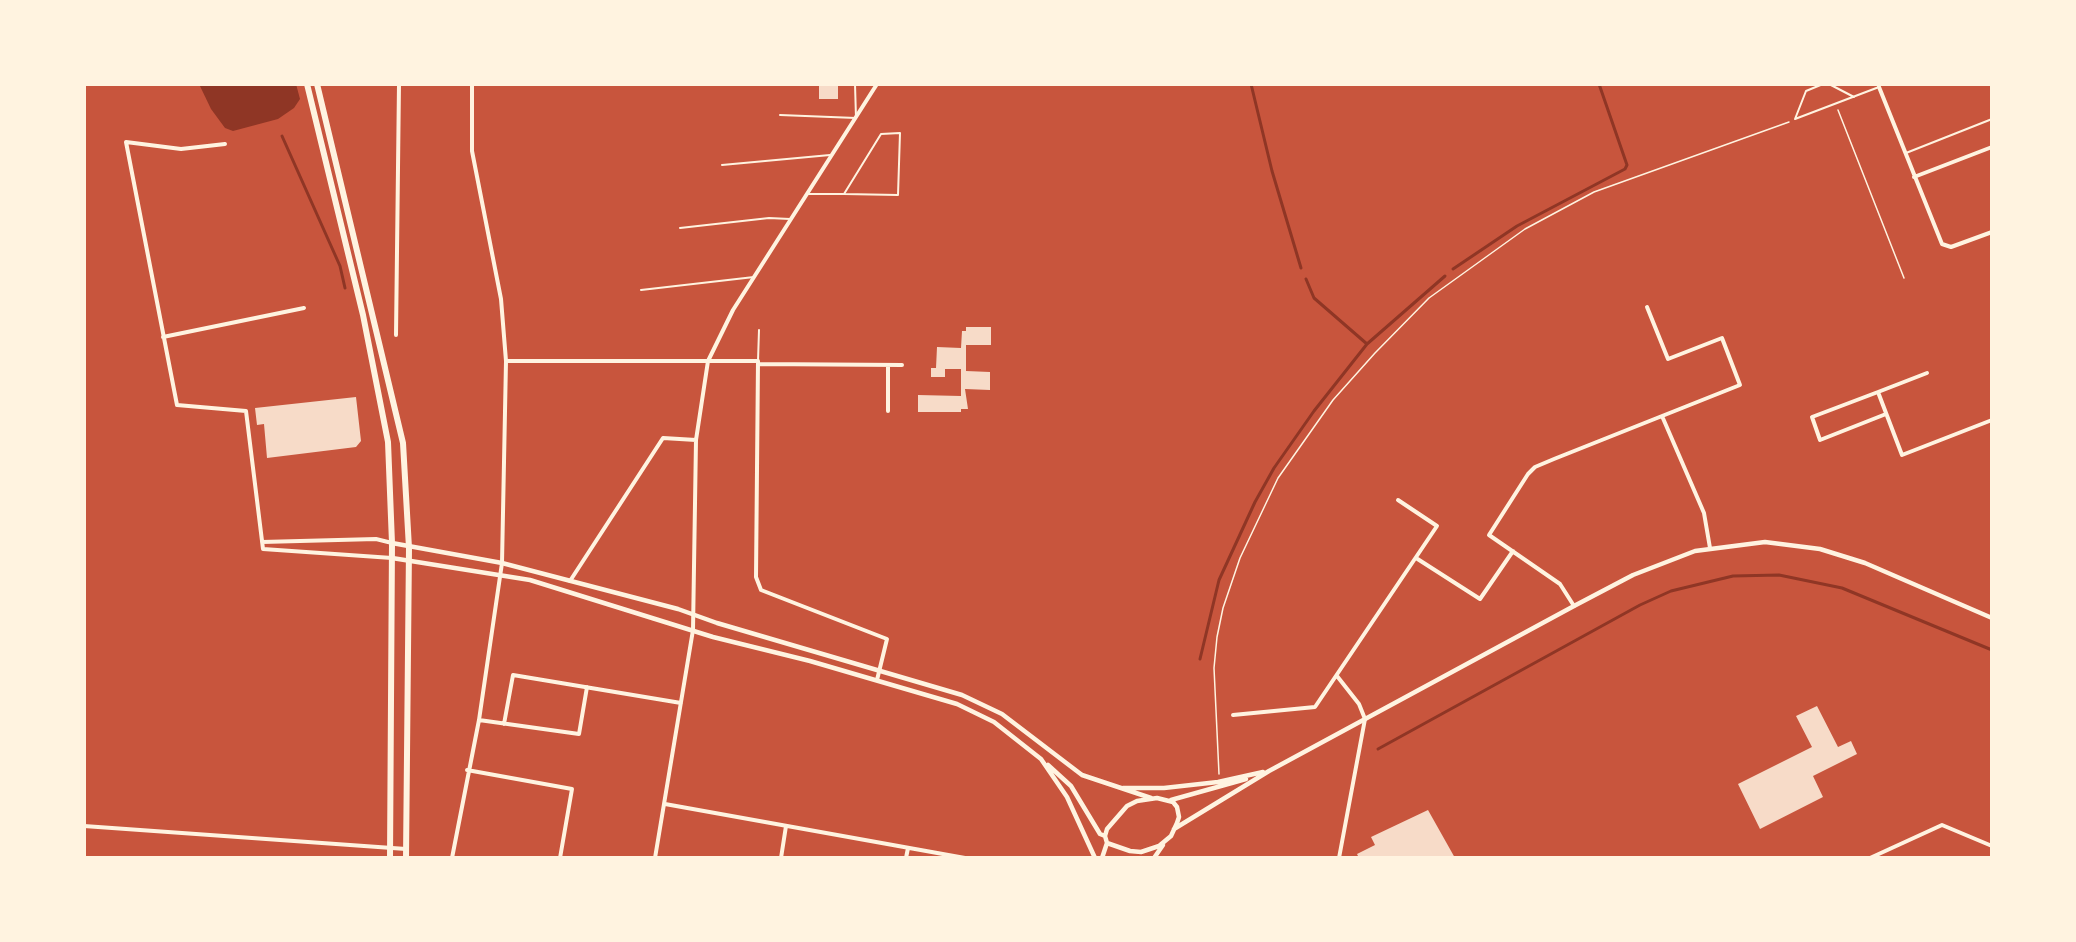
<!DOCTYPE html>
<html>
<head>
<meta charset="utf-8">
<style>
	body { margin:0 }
	#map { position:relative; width:2076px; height:942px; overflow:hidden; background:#c8553d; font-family:"PT Sans Narrow",sans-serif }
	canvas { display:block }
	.frame { position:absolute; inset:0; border:86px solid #fff3e0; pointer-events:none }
</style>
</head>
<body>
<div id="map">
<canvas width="2076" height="942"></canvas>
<div class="frame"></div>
</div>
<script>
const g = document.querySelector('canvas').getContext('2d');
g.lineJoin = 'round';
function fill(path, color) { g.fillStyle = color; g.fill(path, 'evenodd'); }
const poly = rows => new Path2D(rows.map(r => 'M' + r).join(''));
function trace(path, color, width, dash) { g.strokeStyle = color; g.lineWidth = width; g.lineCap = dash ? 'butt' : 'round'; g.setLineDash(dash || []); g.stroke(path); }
fill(poly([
	[199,84,296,84,300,99,294,108,278,119,233,131,225,128,211,109]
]), '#8f3625');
trace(poly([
	[1251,84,1272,171,1301,268],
	[282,136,340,266,345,288],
	[1453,269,1517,226,1625,169,1627,165,1599,84],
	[1306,279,1314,298,1367,344],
	[1200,659,1219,580,1255,502,1274,468,1314,411,1367,344,1445,276],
	[1378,749,1640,605,1671,591,1733,576,1779,575,1842,588,1992,650]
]), '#8f3625', 3);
fill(poly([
	[819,84,838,84,838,99,819,99],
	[966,327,991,327,991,345,966,345,966,371,990,372,990,390,965,389,968,409,961,409,961,412,918,412,918,395,961,396,961,369,945,369,945,377,931,377,931,368,936,368,937,347,961,348,962,331,966,331],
	[356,397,361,441,356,447,267,458,264,424,257,425,255,408],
	[1817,706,1838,747,1851,741,1857,754,1813,776,1823,797,1760,829,1738,784,1812,747,1796,716],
	[1428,810,1455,858,1359,858,1357,854,1375,845,1371,837]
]), '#f7dbc8');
trace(poly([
	[1838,110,1904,278],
	[1219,774,1214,668,1217,637,1223,608,1240,558,1278,478,1333,400,1375,353,1429,298,1525,229,1594,192,1789,122]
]), '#fff3e0', 1.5);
trace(poly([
	[1823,84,1806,91,1795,119,1879,87],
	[1829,84,1854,97],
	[780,115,856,118,855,84],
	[1906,153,1992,119],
	[722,165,830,155],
	[808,194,844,194,898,195,900,133,881,134,844,194],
	[680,228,769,218,790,219],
	[641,290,754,277],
	[758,361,759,330]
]), '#fff3e0', 2);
trace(poly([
	[1879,87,1942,244,1951,247,1992,232],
	[225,144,181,149,126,142,177,405,246,411,263,549,392,558],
	[1914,177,1992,147],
	[396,335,399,84],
	[163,337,304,308],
	[506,361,758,361,756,577,761,590,887,639,877,680],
	[758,364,902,365],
	[1878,392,1927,373],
	[888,411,888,365],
	[1886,414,1820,440,1812,417,1878,392,1902,455,1992,420],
	[1662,416,1704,513,1710,548],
	[262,542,376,539,392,543],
	[1416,558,1480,599,1513,551],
	[570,581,663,438,696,440],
	[1574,606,1560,584,1489,535,1528,474,1535,467,1554,459,1740,385,1722,338,1668,359,1647,307],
	[1337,676,1359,704,1365,719,1339,858],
	[1233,715,1315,707,1437,526,1398,500],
	[479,720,579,734,587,687],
	[504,724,513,675,681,703],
	[467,770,572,789,560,858],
	[665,804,965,858],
	[84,826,406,849],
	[452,858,479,720,502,563,506,361,501,299,472,151,472,84],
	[655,858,693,630,696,440,708,361,733,310,877,84],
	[781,858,786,826],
	[906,858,908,848],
	[1870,858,1942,825,1992,846]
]), '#fff3e0', 4);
trace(poly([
	[392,543,502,563,678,609,717,623,962,695,1002,714,1082,775,1151,798],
	[392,558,530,580,713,637,810,661,957,704,994,722,1041,759,1067,797,1095,858],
	[1048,765,1071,786,1100,834,1105,836],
	[1123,788,1164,788,1218,782,1263,772],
	[1171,800,1246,779],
	[1174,829,1269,771,1574,606,1633,575,1695,551,1765,542,1820,549,1865,563,1992,618],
	[1102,858,1107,843,1105,836,1107,829,1127,806,1137,801,1157,798,1173,802,1177,807,1179,817,1177,823,1171,836,1159,846,1141,852,1130,851,1107,843],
	[1154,858,1163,845]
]), '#fff3e0', 4.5);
trace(poly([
	[307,84,363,315,388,442,392,543,390,858],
	[317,84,403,443,409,548,406,858]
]), '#fff3e0', 6);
</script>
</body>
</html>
